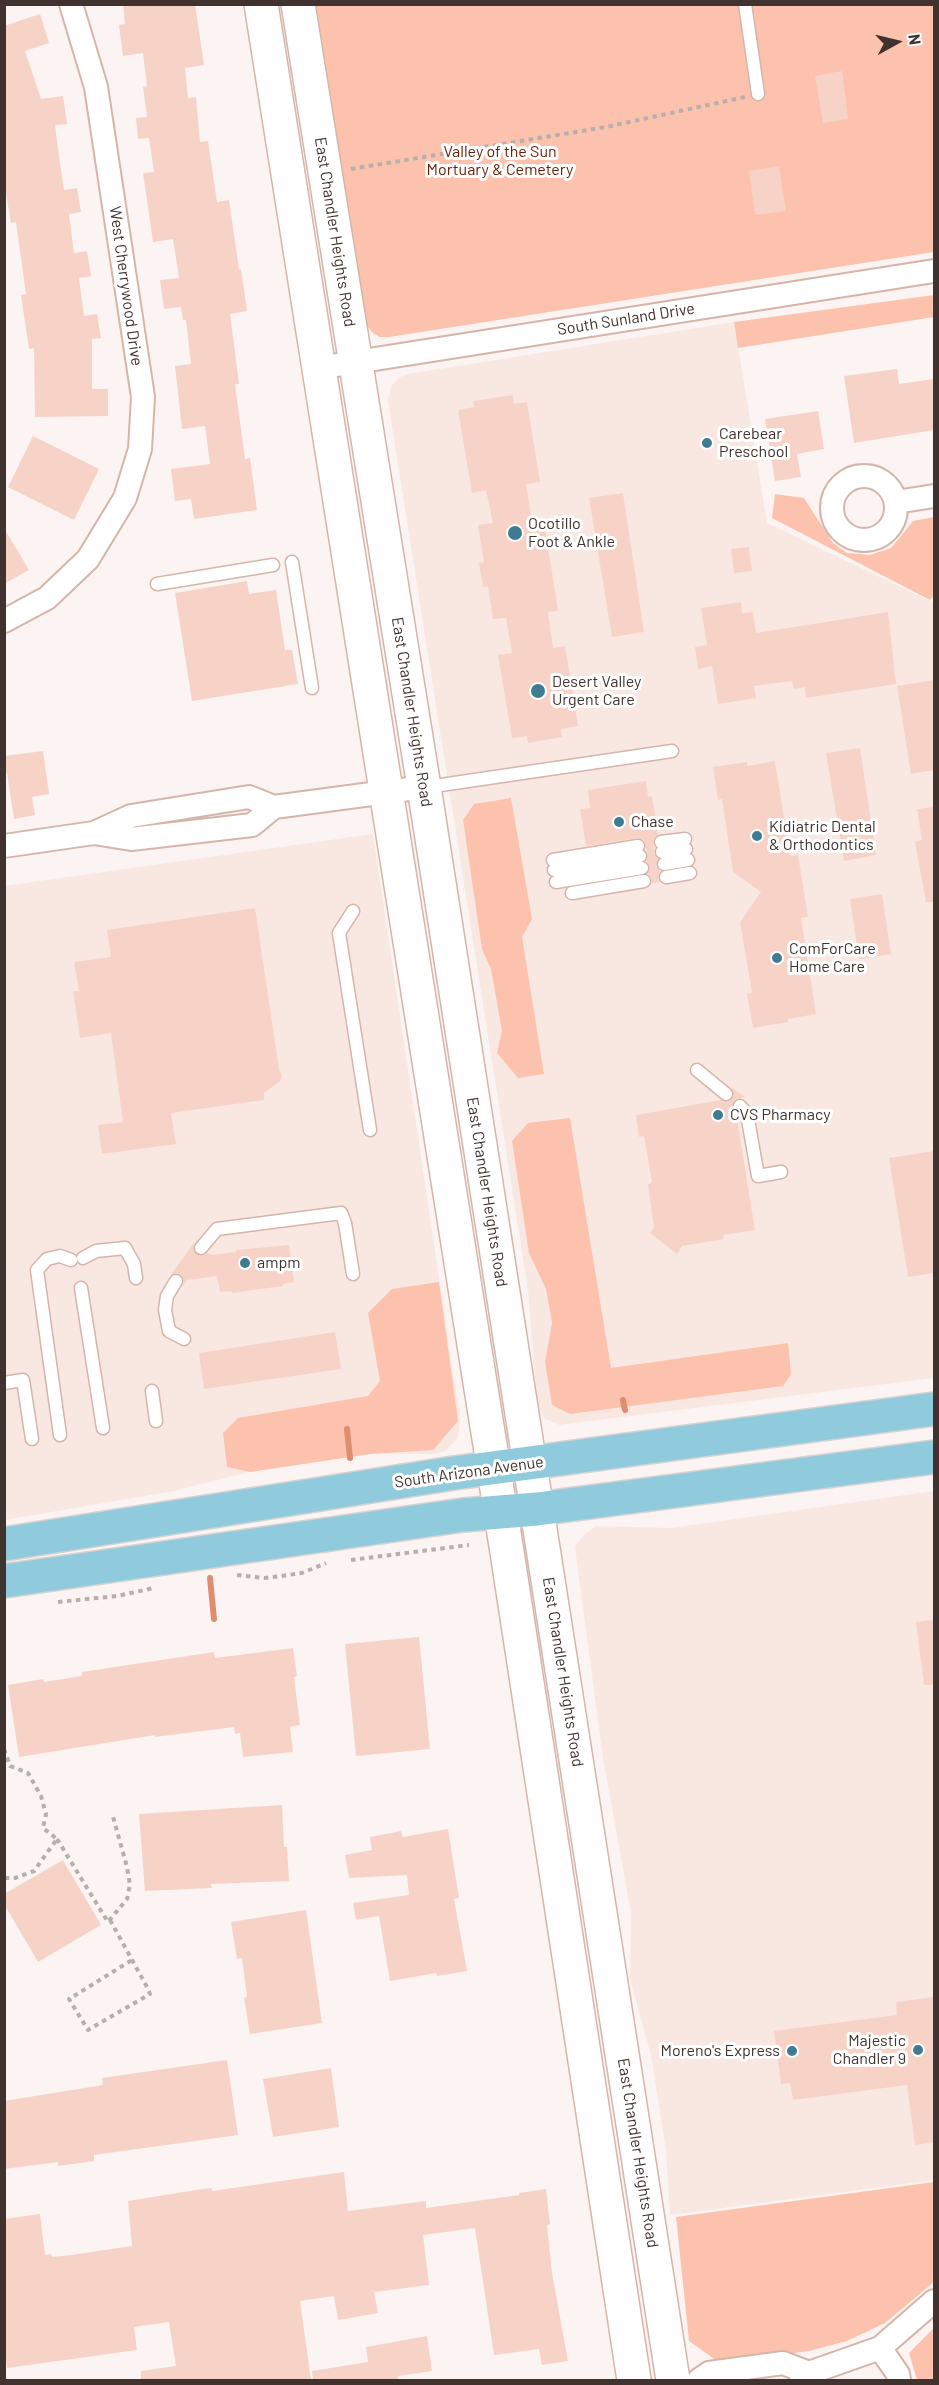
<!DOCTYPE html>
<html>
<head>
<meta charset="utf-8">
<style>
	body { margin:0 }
	#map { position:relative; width:939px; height:2385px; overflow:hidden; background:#fbf4f2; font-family:Barlow,sans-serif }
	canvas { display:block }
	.frame { position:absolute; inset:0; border:6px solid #40332f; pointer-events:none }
	.north { position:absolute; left:867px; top:12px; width:60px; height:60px; -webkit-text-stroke:4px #fff; paint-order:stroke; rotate:82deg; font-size:16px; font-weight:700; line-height:24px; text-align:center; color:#40332f }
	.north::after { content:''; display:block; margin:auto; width:21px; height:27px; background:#40332f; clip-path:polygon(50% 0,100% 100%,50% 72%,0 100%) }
</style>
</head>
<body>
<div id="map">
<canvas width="939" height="2385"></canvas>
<div class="frame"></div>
<div class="north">N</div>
</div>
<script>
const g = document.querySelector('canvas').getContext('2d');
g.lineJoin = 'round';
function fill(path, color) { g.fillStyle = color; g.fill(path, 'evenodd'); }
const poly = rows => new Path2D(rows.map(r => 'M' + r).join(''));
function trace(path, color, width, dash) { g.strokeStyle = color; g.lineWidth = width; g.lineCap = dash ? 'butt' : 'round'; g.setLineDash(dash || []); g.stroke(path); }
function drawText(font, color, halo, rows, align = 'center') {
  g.font = font + ' Barlow,sans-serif'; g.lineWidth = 6; g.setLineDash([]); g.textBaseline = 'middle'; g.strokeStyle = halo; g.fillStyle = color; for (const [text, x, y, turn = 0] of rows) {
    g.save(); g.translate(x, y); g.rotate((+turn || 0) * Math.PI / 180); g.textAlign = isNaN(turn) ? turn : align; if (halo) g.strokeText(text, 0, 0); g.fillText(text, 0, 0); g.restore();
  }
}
fill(poly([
	[734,322,767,523,934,603,934,1378,559,1425,544,1418,537,1406,528,1290,388,401,391,387,398,378,408,374],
	[373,834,460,1419,458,1438,445,1451,435,1454,370,1454,250,1472,174,1491,5,1520,4,886],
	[934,1491,934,2180,670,2215,666,2150,651,2055,630,1980,631,1913,603,1758,575,1547,583,1536,596,1526,671,1528]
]), '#f9e8e2');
fill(poly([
	[316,5,934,5,934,252,389,337,380,337,373,333,367,326,365,318],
	[934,295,934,317,738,348,734,322],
	[775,494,804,498,833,543,847,553,870,555,891,548,913,521,934,517,934,595,930,600,772,518],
	[511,798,532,919,522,937,544,1074,518,1078,497,1053,502,1031,491,969,482,949,463,820,474,804],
	[570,1118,611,1368,788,1343,791,1374,783,1386,570,1414,552,1405,545,1362,552,1323,546,1289,529,1253,512,1141,528,1123],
	[439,1282,458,1421,433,1450,370,1454,250,1472,227,1467,223,1433,238,1418,368,1396,380,1381,368,1313,392,1289],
	[934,2182,934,2282,885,2323,847,2341,809,2351,720,2363,689,2341,676,2217],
	[934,2328,934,2380,917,2380,909,2353]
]), '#fdc2ad');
trace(poly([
	[623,1400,625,1410],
	[347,1429,350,1458],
	[210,1578,214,1619]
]), '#de8d6f', 6);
fill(poly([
	[123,4,195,4,204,65,185,68,188,98,196,97,200,142,208,141,217,202,229,200,239,269,241,269,247,311,230,314,239,384,235,384,245,459,250,458,257,510,194,519,191,499,175,501,171,469,210,464,205,426,182,429,175,366,191,364,186,320,183,320,181,307,164,309,160,280,179,278,173,239,153,242,143,173,154,172,149,138,138,139,136,118,147,117,143,87,147,86,143,53,123,56,119,25,125,24],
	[40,14,49,43,25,51,41,99,63,96,67,124,55,125,58,149,64,190,77,188,81,212,69,214,74,253,87,251,91,276,79,278,84,316,97,314,101,338,92,339,92,389,108,389,108,416,35,417,34,348,29,349,21,295,26,294,16,222,11,223,4,182,4,26],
	[842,71,848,119,823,123,815,76],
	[779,166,786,211,755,215,749,171],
	[897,369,899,384,934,379,934,430,854,443,844,376],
	[513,395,514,404,527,402,540,482,526,484,532,523,544,521,558,611,548,612,553,648,565,646,578,726,561,729,562,737,528,743,527,736,512,738,498,655,512,653,506,618,493,619,488,586,483,587,479,563,484,562,478,525,493,523,486,490,472,493,458,410,474,407,473,401],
	[818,411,824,449,797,454,801,477,775,481,765,419],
	[33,436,99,469,74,520,8,487],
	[623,493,644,632,612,637,589,498],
	[4,528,29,570,4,584],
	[749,547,752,571,734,573,731,549],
	[247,581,249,594,276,590,285,650,292,650,298,684,192,701,175,593],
	[741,602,742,613,753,612,756,633,888,612,896,684,806,698,805,687,794,689,792,681,754,686,756,698,718,704,712,666,698,669,695,647,707,645,701,608],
	[934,680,934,770,911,774,897,686],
	[860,748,876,855,844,861,826,753],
	[43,751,49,794,32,797,35,815,14,819,7,773,4,773,4,756],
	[775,761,790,856,798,855,808,917,801,918,816,1014,788,1019,788,1022,753,1028,747,994,752,993,740,922,761,892,733,872,722,799,718,800,713,767,747,762,747,766],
	[646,781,648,797,652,796,658,835,653,839,654,854,658,859,656,866,660,871,658,878,660,882,652,883,652,879,648,874,650,867,646,861,648,855,644,840,637,838,586,846,580,809,590,808,588,790],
	[934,807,934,902,926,902,915,842,922,840,917,809],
	[882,894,891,954,859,959,850,899],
	[255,908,279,1069,282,1076,280,1081,264,1093,264,1100,171,1113,176,1144,102,1154,98,1125,123,1122,111,1033,80,1038,73,991,79,991,74,962,111,957,107,930],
	[731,1087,745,1097,735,1099,732,1107,736,1113,755,1230,723,1235,724,1239,682,1246,677,1254,650,1233,654,1227,648,1185,652,1182,644,1136,639,1137,636,1115,721,1100,728,1102,734,1095],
	[934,1151,934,1273,908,1277,889,1158],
	[194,1243,194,1251,200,1256,208,1253,212,1255,236,1252,236,1250,289,1245,294,1282,283,1284,283,1286,232,1293,231,1291,220,1292,217,1276,187,1280,183,1286,184,1281,181,1274,176,1273,170,1276],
	[335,1332,341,1369,204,1389,199,1353],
	[934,1620,934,1685,924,1685,916,1622],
	[419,1637,430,1749,356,1756,345,1644],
	[293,1648,297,1676,294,1677,300,1725,290,1727,293,1752,243,1757,240,1733,235,1734,234,1727,155,1737,155,1735,19,1757,8,1685,43,1679,44,1682,82,1676,82,1672,214,1652,215,1658],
	[282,1805,284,1847,287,1847,289,1881,211,1884,212,1888,145,1891,139,1814],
	[448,1829,459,1898,454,1899,467,1971,437,1976,436,1973,390,1981,379,1916,356,1920,353,1903,409,1895,407,1875,349,1878,345,1855,372,1850,370,1837,401,1831,403,1837],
	[63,1860,101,1925,38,1962,4,1904,4,1894],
	[306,1910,322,2023,250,2034,244,1998,247,1997,242,1958,237,1959,231,1922],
	[934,1997,934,2142,915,2145,907,2085,793,2100,790,2083,781,2084,774,2031,897,2015,896,2002],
	[227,2060,238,2135,94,2155,94,2161,58,2166,58,2162,4,2169,4,2101,103,2085,102,2078],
	[331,2068,339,2127,273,2137,263,2079],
	[344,2172,348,2211,426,2201,426,2208,519,2195,519,2193,546,2189,550,2224,547,2225,552,2273,568,2361,542,2365,539,2349,494,2355,475,2228,423,2235,429,2285,374,2292,378,2313,338,2320,334,2296,300,2301,311,2380,141,2380,141,2371,176,2366,169,2322,134,2327,137,2350,7,2368,4,2349,4,2219,40,2214,45,2255,51,2254,52,2257,71,2255,132,2246,128,2201,202,2189,212,2188,212,2191],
	[427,2336,432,2371,398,2376,398,2380,313,2380,312,2371,368,2362,366,2347]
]), '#f7d3c7');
const service = poly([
	[745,4,758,94],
	[292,562,312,688],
	[157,584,273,565],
	[427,787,672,751],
	[661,842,685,839],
	[662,852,686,849],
	[553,860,638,846],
	[664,864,688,860],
	[554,870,640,856],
	[666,877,690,873],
	[556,882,642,868],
	[572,893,644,881],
	[353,911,339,933,370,1130],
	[697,1070,726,1094],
	[740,1106,747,1114,758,1176,781,1172],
	[201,1248,217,1229,341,1213,345,1223,353,1274],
	[83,1258,96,1251,125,1248,134,1264,136,1278],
	[176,1281,167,1296,165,1310,169,1331,184,1339],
	[81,1288,103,1428],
	[4,1383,23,1380,32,1439],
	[152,1391,156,1421],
	[60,1435,37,1270,47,1259,60,1256,71,1260]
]);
const minor = poly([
	[318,368,934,271],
	'832 508a32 32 0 1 1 64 0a32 32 0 1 1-64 0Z',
	[896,502,934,496],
	[4,621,47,598,88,559,125,498,140,449,143,397,96,87,71,4],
	[94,833,131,839,252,825,274,807],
	[4,846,94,833,131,816,249,797,274,807,424,787],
	[880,2348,898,2374,899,2380],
	[699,2380,709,2373,783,2363,809,2373],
	[801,2380,809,2373,880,2348,934,2301]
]);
const secondary = poly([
	[261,4,507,1552,634,2380],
	[298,4,424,787,673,2380]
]);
const primary = poly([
	[4,1544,454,1473,934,1409],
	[4,1581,463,1515,537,1509,934,1457]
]);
trace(service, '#d5b5aa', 15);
trace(minor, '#d5b5aa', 26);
trace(secondary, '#d5b5aa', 36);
trace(primary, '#d5d2d1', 36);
trace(poly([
	[351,169,606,127,745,97],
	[351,1560,469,1545],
	[237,1575,265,1578,281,1576,302,1573,326,1563],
	[58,1602,117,1596,154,1588],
	[4,1749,10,1766,28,1773,41,1796,46,1814,43,1828,57,1839,34,1871,15,1878,4,1878],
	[57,1839,108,1922,127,1899,130,1885,127,1867,112,1813],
	[110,1920,147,1987,150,1994,88,2030,69,1999,132,1960]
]), '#b8afac', 4, [4.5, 4.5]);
trace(service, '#fff', 12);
trace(minor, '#fff', 22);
trace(secondary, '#fff', 33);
trace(primary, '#8fcadd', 33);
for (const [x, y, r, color] of [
	[707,443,6,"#3f7c92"],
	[515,533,8,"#3f7c92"],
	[538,691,8,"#3f7c92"],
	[619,822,6,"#3f7c92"],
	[757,836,6,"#3f7c92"],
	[777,958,6,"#3f7c92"],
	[718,1115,6,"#3f7c92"],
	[245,1263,6,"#3f7c92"],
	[918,2050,6,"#3f7c92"],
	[792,2051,6,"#3f7c92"]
]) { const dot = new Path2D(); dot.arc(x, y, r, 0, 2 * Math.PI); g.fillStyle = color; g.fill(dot); trace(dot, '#fff', 2); }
drawText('16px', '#651d00', '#fff', [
	["Valley of the Sun",500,152],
	["Mortuary & Cemetery",500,170]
]);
drawText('16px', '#40332f', '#fff', [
	["East Chandler Heights Road",335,232,81],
	["West Cherrywood Drive",126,286,82],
	["South Sunland Drive",626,319,-9],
	["East Chandler Heights Road",412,712,81],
	["East Chandler Heights Road",487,1192,81],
	["South Arizona Avenue",469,1472,-8],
	["East Chandler Heights Road",563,1672,81],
	["East Chandler Heights Road",638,2153,81]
]);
drawText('16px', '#40332f', '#fff', [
	["Carebear",719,434],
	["Preschool",719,452],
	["Ocotillo",528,524],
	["Foot & Ankle",528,542],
	["Desert Valley",552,682],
	["Urgent Care",552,700],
	["Chase",631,822],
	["Kidiatric Dental",769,827],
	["& Orthodontics",769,845],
	["ComForCare",789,949],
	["Home Care",789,967],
	["CVS Pharmacy",730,1115],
	["ampm",257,1263],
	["Majestic",906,2041,"right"],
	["Chandler 9",906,2059,"right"],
	["Moreno's Express",780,2051,"right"]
], 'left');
</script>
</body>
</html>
